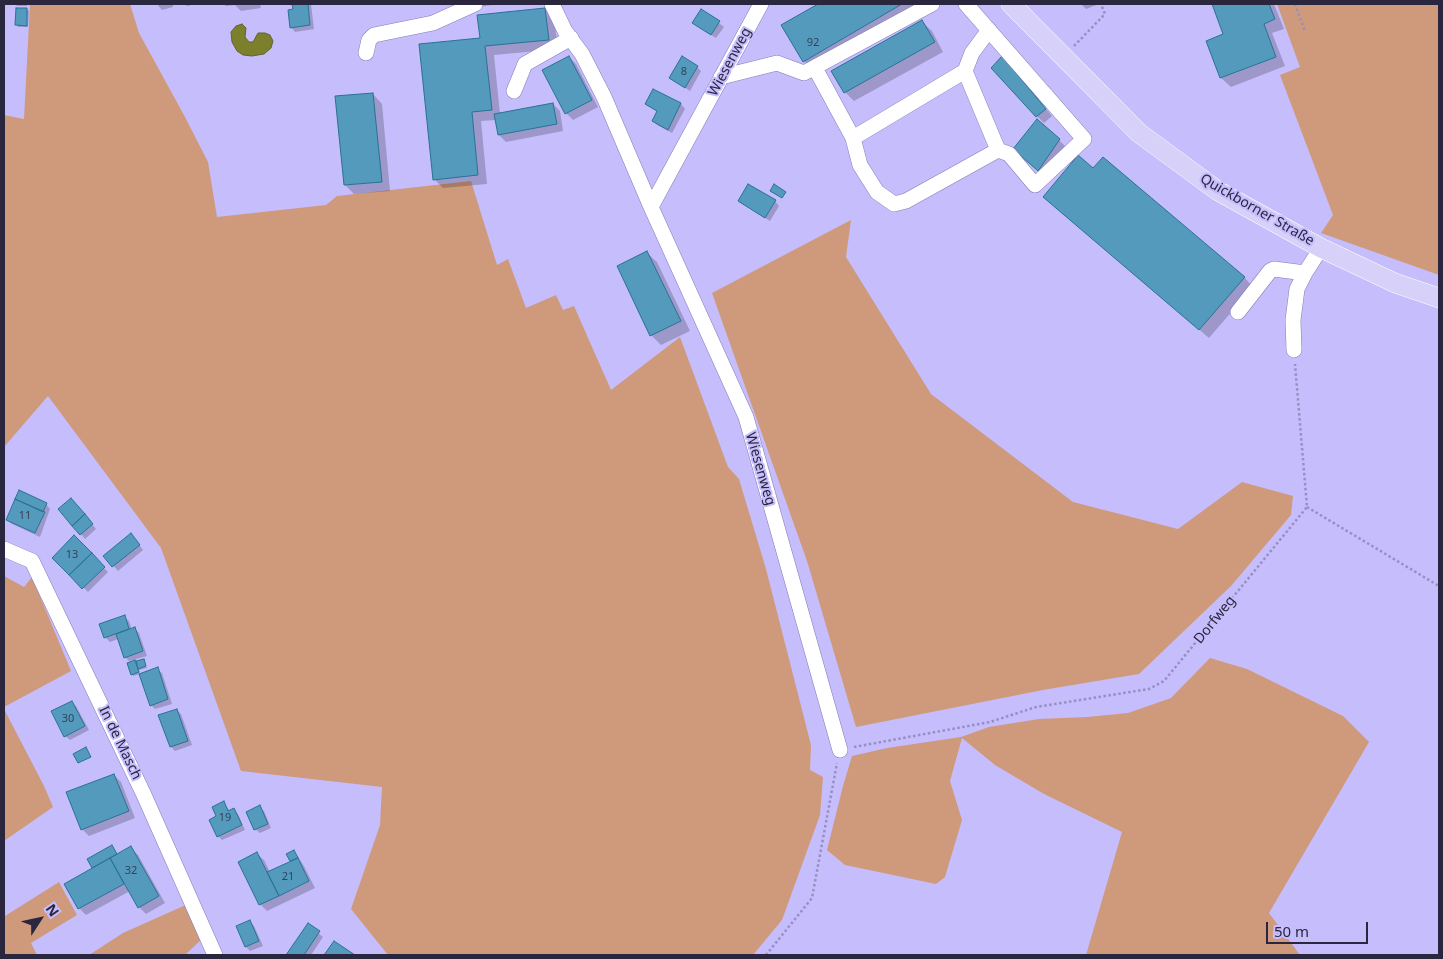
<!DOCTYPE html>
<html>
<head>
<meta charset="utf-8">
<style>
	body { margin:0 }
	#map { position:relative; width:1443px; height:959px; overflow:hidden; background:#c6bdfc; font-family:"Noto Sans",sans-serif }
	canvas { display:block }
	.frame { position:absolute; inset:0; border:5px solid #2a263e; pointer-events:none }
	.north { position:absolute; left:15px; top:894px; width:50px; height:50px; -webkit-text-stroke:4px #c6bdfc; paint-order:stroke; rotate:55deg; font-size:14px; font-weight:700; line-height:20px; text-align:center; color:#2a263e }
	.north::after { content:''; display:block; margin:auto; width:18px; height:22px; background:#2a263e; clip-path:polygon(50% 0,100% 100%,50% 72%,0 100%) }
	.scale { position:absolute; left:1266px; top:922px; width:102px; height:22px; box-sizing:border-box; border:2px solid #2a263e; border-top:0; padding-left:6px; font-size:15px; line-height:18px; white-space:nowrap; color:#2a263e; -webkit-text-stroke:4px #c6bdfc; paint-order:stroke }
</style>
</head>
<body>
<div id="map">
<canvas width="1443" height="959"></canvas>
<div class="frame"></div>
<div class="north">N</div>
<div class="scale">50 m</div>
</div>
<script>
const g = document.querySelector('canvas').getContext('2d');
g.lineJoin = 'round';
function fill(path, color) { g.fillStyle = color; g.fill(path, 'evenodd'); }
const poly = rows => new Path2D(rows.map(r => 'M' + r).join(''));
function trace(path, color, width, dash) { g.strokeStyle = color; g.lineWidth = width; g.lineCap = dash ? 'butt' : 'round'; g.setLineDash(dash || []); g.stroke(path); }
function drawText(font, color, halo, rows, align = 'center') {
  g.font = font + ' "Noto Sans",sans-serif'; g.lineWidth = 4; g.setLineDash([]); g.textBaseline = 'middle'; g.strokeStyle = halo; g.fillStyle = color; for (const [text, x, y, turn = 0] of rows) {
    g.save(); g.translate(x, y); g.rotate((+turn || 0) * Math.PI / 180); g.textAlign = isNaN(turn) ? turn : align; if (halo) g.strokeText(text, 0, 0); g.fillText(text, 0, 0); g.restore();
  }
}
fill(poly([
	[30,4,130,4,139,33,185,117,208,162,217,217,326,205,337,196,471,181,497,265,508,259,526,308,556,295,563,310,574,306,611,390,680,337,728,467,739,479,766,569,811,745,810,770,823,777,820,815,782,920,753,955,388,955,351,909,380,825,382,787,241,771,161,548,48,396,4,447,4,115,24,119],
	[1277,4,1439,4,1439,275,1321,233,1333,215,1280,75,1300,67],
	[851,220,846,257,931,394,1073,502,1178,529,1242,482,1293,496,1291,515,1231,586,1139,674,1043,690,856,727,807,561,712,293],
	[4,576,24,587,32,577,71,671,4,707],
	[1210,658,1247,669,1343,716,1369,742,1269,913,1300,955,1086,955,1122,832,1044,794,995,765,962,738,950,781,962,820,945,877,936,884,845,865,827,850,843,786,852,756,887,748,961,737,989,727,1039,719,1087,717,1128,713,1171,698],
	[4,709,44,786,53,807,4,841],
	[59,882,77,915,31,943,37,955,4,955,4,912,5,916],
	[188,904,203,938,185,955,89,955,123,933]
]), '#cf9a7b');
const water = poly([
	[242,24,246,28,245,37,249,42,253,42,258,33,265,33,270,35,273,41,271,48,264,54,252,56,243,55,237,51,232,42,231,32,236,26,242,24]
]);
fill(water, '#7c7f2b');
trace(water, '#636431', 1);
fill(poly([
	[15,4,27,4,27,6,17,6],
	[157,4,173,4,173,7,162,10],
	[185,4,197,4,187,6],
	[223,4,260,4,261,8,241,11,235,5,226,6],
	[294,4,311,4,314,29,295,32,291,27,294,10],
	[475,4,492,4,492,5,478,7],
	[820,4,914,4,917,10,813,70,804,61,783,26],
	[1081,4,1099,4,1086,9],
	[1213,4,1274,4,1284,29,1272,33,1285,66,1231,87,1221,78,1225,35],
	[27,9,29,11,28,27,18,27,17,25],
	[545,9,554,18,558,49,494,55,500,114,553,104,560,111,563,131,506,142,499,135,496,120,481,121,487,184,443,188,434,179,481,39],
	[702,10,724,27,716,38,698,27],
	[922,22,932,31,943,52,854,101,845,92],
	[569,57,576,64,598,107,573,120,566,113],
	[1009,65,1052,116,1044,123,1037,116],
	[697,67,701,71,690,91,671,78],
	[654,90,681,104,685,109,672,133,657,125,653,121,658,112,647,104],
	[373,94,382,104,390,191,354,194,345,185],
	[1059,140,1066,147,1045,176,1022,156],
	[739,201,775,201,779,206,770,221],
	[1054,206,1244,277,1253,287,1209,338],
	[647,253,657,262,690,331,661,345,652,336,618,267],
	[46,504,50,509,40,537,12,524,7,520],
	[75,504,96,529,85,539,81,534],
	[74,537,108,572,88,592,54,558],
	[135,539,143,550,118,571,105,556],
	[124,617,129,621,132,630,135,629,139,633,147,656,129,661,125,657,118,639,110,642,105,637],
	[143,660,147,668,139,670,140,674,133,676,128,664],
	[157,669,162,673,172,704,155,709,151,705],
	[72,702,76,706,89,730,70,740,65,736],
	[176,710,181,714,192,745,175,751,171,747,160,716],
	[114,775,121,782,135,818,89,836,82,829],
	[224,803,230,811,233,810,238,814,245,830,222,840,218,836,218,817],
	[259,807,264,811,271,828,260,833,255,829],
	[131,848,138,855,165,903,146,914,139,907,130,891,86,915,79,908,66,884,94,869,89,860,113,849,117,856],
	[257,854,264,860,270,872,292,862,291,861,296,854,304,866,315,888,267,911,260,904,239,862],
	[250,922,254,926,263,946,250,951,246,947,237,927],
	[308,925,323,937,311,955,287,955]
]), '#0003');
const building = poly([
	[292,4,308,4,310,25,290,28,288,10,293,9,292,4],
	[818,4,902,4,803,62,781,25,818,4],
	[1212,4,1269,4,1275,19,1264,24,1276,57,1220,78,1206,41,1223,34,1212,4],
	[16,8,27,8,27,26,15,25,16,8],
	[545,8,549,40,485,46,492,110,472,112,478,175,433,180,419,44,480,38,477,15,545,8],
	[701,9,720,21,711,35,692,23,701,9],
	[922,20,935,42,844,93,831,71,922,20],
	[569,56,592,100,565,114,542,70,569,56],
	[682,56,698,66,685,88,669,78,682,56],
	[1002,56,1046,109,1036,117,991,68,1002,56],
	[653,89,681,103,668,130,652,121,657,111,645,104,653,89],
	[373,93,382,182,344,185,335,96,373,93],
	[553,103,557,124,498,135,494,114,553,103],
	[1037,119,1060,139,1038,171,1013,149,1037,119],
	[1078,155,1093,168,1103,157,1245,277,1199,330,1043,197,1078,155],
	[748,184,776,200,765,218,738,201,748,184],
	[774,184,786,192,782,198,770,191,774,184],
	[647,251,681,321,650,336,617,266,647,251],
	[19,490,47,503,43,512,15,499,19,490],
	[71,498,85,514,72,526,58,509,71,498],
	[15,499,45,512,35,533,6,520,15,499],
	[85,514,93,524,80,535,72,526,85,514],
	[131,533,140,545,112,567,103,556,131,533],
	[74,535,92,553,69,575,52,558,74,535],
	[92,553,105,567,82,589,69,575,92,553],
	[125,615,129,629,104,638,99,624,125,615],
	[135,627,143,651,124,658,116,634,135,627],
	[144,659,146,666,138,669,136,661,144,659],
	[135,660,139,672,131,675,127,663,135,660],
	[158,667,168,699,150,706,139,674,158,667],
	[72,701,85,726,64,737,51,711,72,701],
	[177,709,188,741,170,747,158,715,177,709],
	[86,747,91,757,78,763,73,754,86,747],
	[114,774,129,811,81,830,66,792,114,774],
	[224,801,228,811,234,808,242,825,217,837,209,820,216,816,212,807,224,801],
	[260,805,268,824,254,830,246,812,260,805],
	[112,845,117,854,92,868,87,859,112,845],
	[131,846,159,896,138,908,110,858,131,846],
	[294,850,298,858,290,861,286,854,294,850],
	[257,852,279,896,259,905,238,862,257,852],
	[110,858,124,884,78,909,64,884,110,858],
	[298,858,309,881,279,896,267,872,298,858],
	[250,920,259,941,245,947,236,926,250,920],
	[308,923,320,931,304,955,286,955,308,923],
	[334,941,355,955,324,955,334,941]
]);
fill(building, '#539abd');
trace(building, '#287293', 1);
const minor = poly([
	[552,4,565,31,582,54,604,97,651,207],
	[761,4,651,207,746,417,840,750],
	[989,30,972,53,965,71,998,150],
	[366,53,369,40,374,35,433,23,475,4],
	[815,68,853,138,860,165,877,192,894,204,906,201,998,150,1009,154,1035,185,1084,139,966,4],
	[721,77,777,63,804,73,932,4],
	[514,91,525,64,571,38],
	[853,138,965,71],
	[1238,312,1270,271,1274,269,1305,273],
	[1294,350,1293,320,1297,289,1305,273,1321,248],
	[4,549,32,561,144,795,215,955]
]);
const major = poly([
	[1011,4,1139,133,1218,191,1321,248,1395,283,1439,298]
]);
trace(minor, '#857bb6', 16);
trace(major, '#fff', 20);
trace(poly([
	[1295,4,1305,31],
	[1074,46,1105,14,1101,4],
	[1307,507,1439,586],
	[854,747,990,722,1036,707,1149,689,1164,681,1307,507,1295,364],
	[766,955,812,898,837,763]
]), '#978fc2', 2.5, [2.5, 2.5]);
trace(minor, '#fff', 15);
trace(major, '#d7d0f8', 19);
drawText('11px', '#34435e', null, [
	["92",813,43],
	["8",684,72],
	["11",25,516],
	["13",72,555],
	["30",68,719],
	["19",225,818],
	["32",131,871],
	["21",288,877]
]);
drawText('14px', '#2a263e', '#c6bdfc', [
	["Wiesenweg",730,62,-62],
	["Quickborner Straße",1257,210,30],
	["Wiesenweg",760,469,74],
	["Dorfweg",1215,620,-51],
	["In de Masch",120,743,64]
]);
</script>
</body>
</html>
